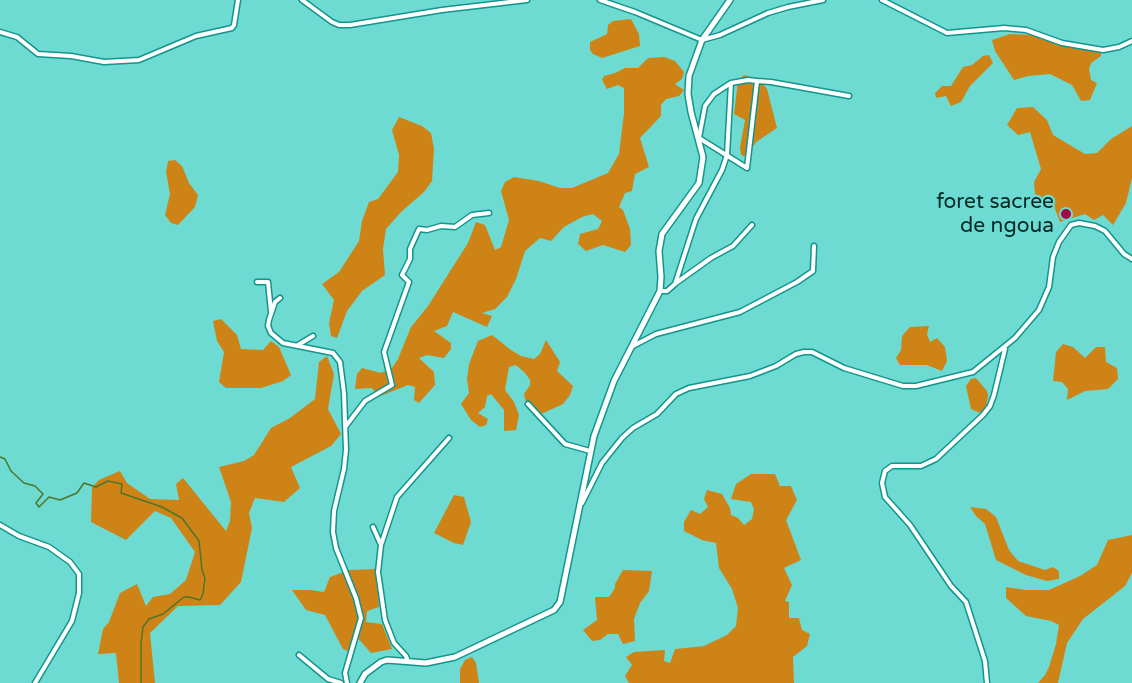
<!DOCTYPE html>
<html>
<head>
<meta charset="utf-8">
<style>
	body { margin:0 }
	canvas { display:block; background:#6ddbd2 }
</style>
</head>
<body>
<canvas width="1132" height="683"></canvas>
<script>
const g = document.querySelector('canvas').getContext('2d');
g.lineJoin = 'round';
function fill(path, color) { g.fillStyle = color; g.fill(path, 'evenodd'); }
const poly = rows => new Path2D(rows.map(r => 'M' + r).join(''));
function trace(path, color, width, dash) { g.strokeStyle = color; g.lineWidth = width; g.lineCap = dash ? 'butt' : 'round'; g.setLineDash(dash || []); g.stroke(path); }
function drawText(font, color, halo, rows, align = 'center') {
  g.font = font + ' "Varela Round",sans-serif'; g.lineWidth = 4.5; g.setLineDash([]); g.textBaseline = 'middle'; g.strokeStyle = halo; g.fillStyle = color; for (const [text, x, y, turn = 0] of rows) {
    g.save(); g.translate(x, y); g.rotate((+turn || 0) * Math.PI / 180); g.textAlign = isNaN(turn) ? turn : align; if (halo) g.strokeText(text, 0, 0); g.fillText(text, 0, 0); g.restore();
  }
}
fill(poly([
	[631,19,639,34,640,46,602,58,593,54,590,50,590,42,607,34,608,25,613,21],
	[1010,34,1035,35,1057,45,1101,49,1101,56,1091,63,1089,69,1091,80,1097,83,1090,100,1081,101,1072,85,1050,74,1028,76,1014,80,995,51,992,40],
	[989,55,993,63,970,86,961,102,951,106,946,96,936,98,935,93,942,86,951,86,963,67,972,65,983,56],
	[664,57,675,61,684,72,682,79,675,84,684,90,679,96,666,99,661,105,661,116,640,138,649,167,635,174,632,191,625,193,619,207,623,210,630,229,631,245,625,252,603,245,586,251,578,244,580,234,598,229,602,221,593,214,582,217,564,227,551,241,540,238,525,251,516,279,507,297,495,309,482,313,492,316,487,327,453,312,447,326,434,331,451,343,451,349,444,358,427,355,419,358,434,372,435,385,419,403,414,400,415,387,408,385,378,397,372,388,355,389,357,374,362,368,381,373,392,368,398,359,411,327,428,306,468,243,476,222,485,225,495,250,501,247,509,220,501,191,505,182,514,177,539,181,560,188,572,188,608,173,619,154,624,113,624,88,618,85,607,89,602,80,604,76,615,73,625,68,638,68,648,58],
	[744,75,759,79,767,89,777,128,756,142,746,157,741,155,740,147,745,120,734,114,738,81],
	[1033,107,1047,120,1053,135,1085,154,1097,153,1111,139,1132,126,1132,178,1126,203,1113,225,1103,215,1094,220,1085,214,1060,222,1054,206,1035,194,1034,182,1041,169,1030,132,1018,135,1007,125,1017,108],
	[399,117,422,126,431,133,434,149,432,181,424,192,401,212,386,229,383,249,385,275,362,291,347,311,337,338,331,336,329,323,334,300,322,284,339,272,359,241,362,221,369,202,378,199,398,172,399,155,392,130],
	[175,160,182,166,189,183,198,195,195,207,178,225,171,223,165,215,170,194,166,172,168,161],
	[221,319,237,335,241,349,263,350,271,341,279,347,291,375,283,381,261,388,226,388,219,382,224,352,217,341,213,321],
	[929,326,927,334,930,342,937,338,945,347,947,361,942,371,927,365,900,365,896,358,901,350,902,336,910,327],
	[492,335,511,350,521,356,534,359,540,354,546,340,560,362,557,371,573,386,570,395,563,404,541,414,526,402,524,394,530,385,530,380,525,373,516,365,509,367,505,390,514,402,519,415,516,430,504,431,504,410,491,394,487,396,485,407,478,413,488,419,486,425,480,427,471,420,461,404,469,393,467,379,469,364,478,341],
	[1063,344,1073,347,1085,358,1096,347,1105,347,1106,362,1117,368,1118,379,1108,389,1085,391,1067,400,1068,389,1062,382,1053,381,1056,352],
	[327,356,334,374,328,409,341,434,331,446,291,467,300,488,284,502,255,498,249,513,252,528,241,582,220,605,178,606,150,633,155,683,119,683,116,653,98,654,103,629,109,622,120,593,137,584,146,606,153,597,170,594,186,580,195,552,171,518,155,511,126,540,91,522,92,487,99,480,120,471,127,483,150,499,179,500,176,484,183,478,226,531,230,521,231,502,219,467,244,461,254,455,271,428,290,418,315,399,319,362],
	[976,378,987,391,988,396,986,407,980,413,971,409,966,386,971,379],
	[751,474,775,474,780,486,791,486,797,500,786,520,801,560,784,568,792,585,785,601,789,602,789,618,799,618,802,630,810,634,807,646,793,657,794,683,629,683,625,676,632,665,626,657,634,652,665,650,664,661,670,663,675,649,704,646,727,635,736,626,738,608,732,589,719,568,716,543,702,540,684,531,684,522,691,510,700,514,708,507,704,499,707,490,722,494,730,508,731,515,738,518,744,525,752,519,754,509,751,502,731,499,736,484],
	[454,495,464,497,471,522,463,545,454,543,434,533],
	[970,507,986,509,996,517,1009,550,1018,561,1045,570,1053,567,1059,571,1059,579,1047,581,1026,575,996,560,985,524,976,516],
	[1132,535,1132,573,1125,586,1083,619,1067,643,1058,683,1038,683,1045,675,1049,667,1056,644,1059,625,1051,621,1026,616,1006,598,1006,587,1026,590,1049,590,1080,576,1097,565,1108,540],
	[376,569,379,607,367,611,366,622,382,624,392,649,371,653,355,635,350,652,343,649,325,615,306,610,292,590,311,590,324,592,330,577,349,570],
	[623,570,652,571,649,591,640,603,634,619,635,641,623,644,618,634,608,634,600,640,592,641,583,630,597,620,595,597,609,597,615,588,615,584],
	[472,657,476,663,479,683,460,683,460,669,465,660]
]), '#ce8316');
trace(poly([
	[0,457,5,459,11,471,24,483,35,486,43,494,36,503,39,507,49,497,60,500,77,493,84,483,96,487,108,481,122,484,121,493,162,507,182,518,199,541,202,570,205,578,203,594,200,600,189,597,184,597,163,614,149,619,143,627,141,643,141,683]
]), '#4d7529', 1.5);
const minor = poly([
	[302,0,332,22,339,25,350,25,442,10,527,0],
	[600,0,635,12,702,40,720,35,768,13,788,7,823,0],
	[882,0,947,33,1004,28,1026,30,1062,43,1103,50,1119,47,1132,41],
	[0,32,17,37,38,54,71,56,104,62,139,60,196,36,232,28,234,25,238,0],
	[757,81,747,168,699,138,705,106,714,94,731,83,748,80,757,81,771,82,849,96],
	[257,282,268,282,271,312],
	[676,283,711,258,733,246,752,225],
	[660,291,667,291,675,284,696,219,722,170,727,155,731,83],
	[280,298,275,302,269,320,268,326,271,333,283,343,333,353,340,362,344,393,346,450,344,469,334,511,333,532,336,548,356,598,361,618,345,673,347,683],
	[298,345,313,336],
	[633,346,656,334,740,312,797,282,813,271,814,246],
	[528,404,565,444,590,451],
	[346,426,365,401,392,385,384,352,409,282,402,275,410,259,410,249,419,229,427,230,441,226,455,227,472,215,489,213],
	[582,503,602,463,622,438,633,428,657,414,676,394,689,388,750,376,776,366,796,354,804,352,812,352,844,368,903,386,916,386,973,372,1015,338,1039,310,1049,287,1053,257,1059,242,1071,225,1079,223,1095,226,1105,231,1124,254,1132,259],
	[0,525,19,536,49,547,70,562,79,574,79,593,72,621,35,683],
	[373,527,381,545,378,572,385,620,394,643,406,656,408,662],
	[381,545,397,497,449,438],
	[299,655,328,679,341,683],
	[987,683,985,661,966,602,951,586,910,525,885,497,882,483,885,471,892,466,921,466,936,459,983,415,990,406,994,395,1005,349]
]);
const secondary = poly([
	[360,683,365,674,381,662,387,660,426,663,455,657,554,610,560,602,594,436,614,381,660,291,661,277,659,251,662,234,699,183,703,157,691,112,688,94,689,76,702,40,730,0]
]);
trace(minor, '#12958d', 7);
trace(secondary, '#12958d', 8);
trace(minor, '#fff', 4);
trace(secondary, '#fff', 5);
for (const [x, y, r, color] of [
	[1066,214,6,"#a30944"]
]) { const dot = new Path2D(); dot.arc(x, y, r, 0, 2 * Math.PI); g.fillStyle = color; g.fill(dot); trace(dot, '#6ddbd2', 2); }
drawText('21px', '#042926', '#6ddbd2', [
	["foret sacree",1054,202],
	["de ngoua",1054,226]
], 'right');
</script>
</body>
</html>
